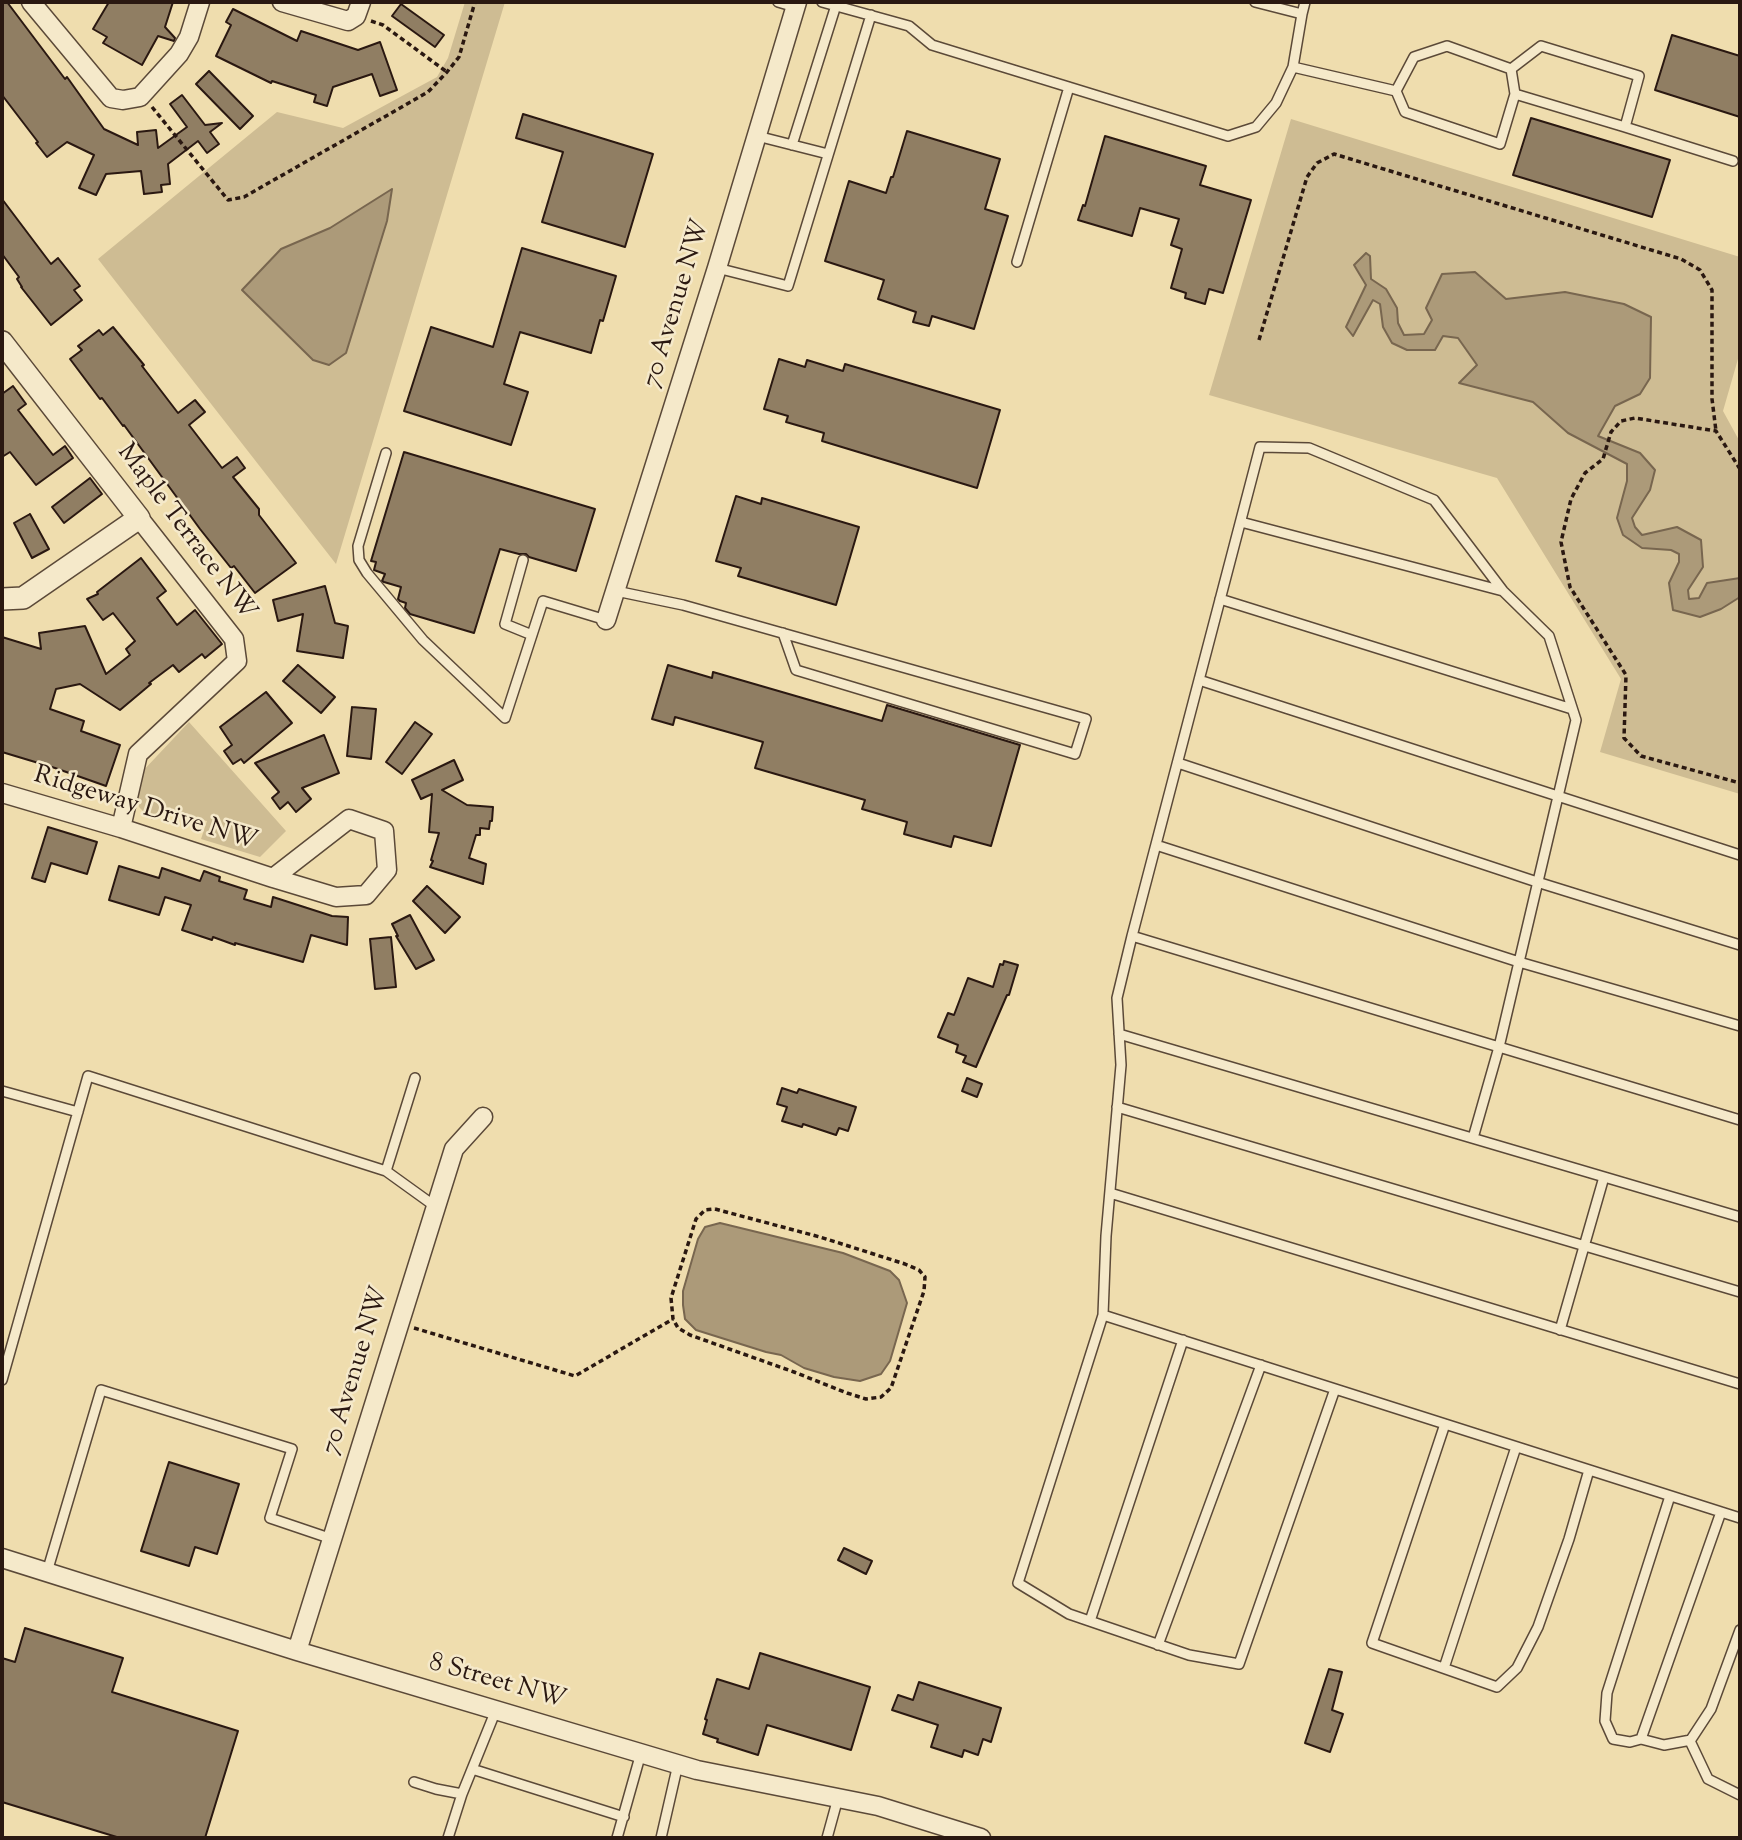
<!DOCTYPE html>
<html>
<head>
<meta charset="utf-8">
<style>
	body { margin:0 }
	#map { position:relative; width:1742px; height:1840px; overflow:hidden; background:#efddae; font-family:"Sorts Mill Goudy",serif }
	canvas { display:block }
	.frame { position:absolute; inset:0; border:4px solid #2a1811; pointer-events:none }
</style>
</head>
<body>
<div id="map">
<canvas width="1742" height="1840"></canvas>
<div class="frame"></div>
</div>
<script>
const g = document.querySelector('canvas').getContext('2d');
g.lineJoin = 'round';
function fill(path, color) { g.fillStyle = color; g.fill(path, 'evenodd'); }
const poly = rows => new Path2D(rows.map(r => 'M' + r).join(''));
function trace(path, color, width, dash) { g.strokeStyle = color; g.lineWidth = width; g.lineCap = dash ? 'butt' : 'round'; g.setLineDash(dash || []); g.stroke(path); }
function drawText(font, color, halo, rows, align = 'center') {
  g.font = font + ' "Sorts Mill Goudy",serif'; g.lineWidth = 5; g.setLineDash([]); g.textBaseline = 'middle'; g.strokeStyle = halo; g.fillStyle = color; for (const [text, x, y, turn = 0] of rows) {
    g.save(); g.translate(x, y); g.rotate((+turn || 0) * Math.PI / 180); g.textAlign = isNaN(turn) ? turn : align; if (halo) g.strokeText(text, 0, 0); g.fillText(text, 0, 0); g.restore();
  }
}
fill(poly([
	[465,2,505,2,336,564,98,259,277,112,343,128,437,77,448,58],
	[1291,119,1740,257,1740,352,1723,411,1740,442,1740,794,1600,752,1621,679,1497,478,1209,395],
	[189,722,286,831,260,857,201,839,207,821,160,812,152,820,139,807,137,789,140,774]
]), '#cebc93');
const water = poly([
	[392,189,387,221,346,353,329,365,313,360,242,290,281,249,330,228,392,189],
	[1366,253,1370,256,1371,279,1386,289,1397,308,1398,323,1404,335,1424,334,1432,320,1426,308,1442,274,1475,272,1506,299,1565,292,1624,304,1651,317,1650,378,1640,394,1615,406,1598,436,1640,453,1655,470,1650,490,1632,518,1635,527,1642,535,1677,527,1701,540,1703,567,1688,590,1689,599,1699,598,1707,583,1740,578,1740,597,1721,609,1700,617,1673,610,1669,583,1679,562,1679,554,1671,550,1642,548,1623,535,1617,518,1627,481,1627,464,1568,433,1533,402,1459,383,1477,365,1458,338,1443,336,1435,350,1407,350,1392,343,1383,327,1380,304,1373,300,1353,336,1346,327,1366,285,1354,265,1366,253],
	[720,1223,843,1253,890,1271,899,1280,907,1303,890,1361,881,1374,860,1381,834,1377,804,1368,781,1355,766,1352,696,1330,685,1319,683,1305,683,1291,698,1239,705,1227,720,1223]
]);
fill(water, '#ac9a79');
trace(water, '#78664f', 2);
const building = poly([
	[2,2,7,2,65,79,67,77,104,129,138,145,137,132,156,130,158,148,187,127,170,104,182,95,205,125,222,123,210,132,219,144,207,153,198,141,168,164,170,184,161,185,162,192,144,194,141,171,106,174,96,195,79,188,94,155,67,142,47,157,36,143,38,142,2,95,2,2],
	[109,2,173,2,165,27,175,38,174,41,158,36,142,65,103,43,107,37,93,29,109,2],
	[401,4,444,35,435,47,392,16,401,4],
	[233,9,297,41,301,31,358,50,380,42,397,90,380,96,372,74,333,87,327,106,314,102,316,95,272,81,271,83,216,56,231,25,226,22,233,9],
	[1672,35,1740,56,1740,117,1655,90,1672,35],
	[209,71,253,116,240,129,196,84,209,71],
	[523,114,653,154,625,247,542,222,563,152,516,138,523,114],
	[1531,118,1670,160,1652,217,1513,175,1531,118],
	[907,131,1000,159,985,209,1008,216,974,329,932,316,929,326,913,322,916,312,878,299,884,280,825,261,849,181,886,193,891,177,893,177,907,131],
	[1105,136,1206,166,1200,185,1251,200,1223,293,1209,289,1205,304,1185,298,1186,293,1171,288,1182,249,1171,245,1179,219,1140,208,1132,236,1078,220,1083,205,1085,206,1105,136],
	[2,199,51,264,58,258,80,286,74,290,82,300,51,325,21,287,22,287,17,279,19,277,2,254,2,199],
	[522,248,616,276,603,321,600,320,591,353,520,332,504,384,528,392,511,445,404,411,431,327,493,347,522,248],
	[113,327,144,365,142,366,178,413,195,400,205,412,189,425,222,468,237,457,245,468,233,477,259,509,259,515,296,563,255,593,234,566,231,568,200,529,124,425,123,426,102,398,100,399,70,359,82,350,78,346,99,330,103,335,113,327],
	[779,359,805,367,807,360,843,371,845,364,1000,410,977,488,822,441,824,433,786,422,788,416,764,409,779,359],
	[13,386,26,404,18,410,53,455,65,446,73,458,36,485,10,452,2,457,2,394,13,386],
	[404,452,595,509,576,571,529,557,526,554,519,554,500,549,474,633,410,614,405,608,406,603,400,601,398,599,401,587,384,582,382,581,385,574,374,570,376,562,371,561,404,452],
	[90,478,102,494,64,523,52,507,90,478],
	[736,496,761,504,762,498,859,527,836,605,738,576,741,568,716,561,736,496],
	[30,514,49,549,32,558,14,523,30,514],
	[141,558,166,591,157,598,177,625,195,610,222,644,205,658,202,654,179,672,173,665,149,683,151,684,120,710,80,684,56,689,50,709,84,721,81,731,120,745,106,786,55,768,2,752,2,637,41,649,39,633,85,626,106,674,130,655,126,649,135,641,113,613,103,620,87,599,98,594,97,592,141,558],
	[325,586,335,623,348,626,343,658,297,651,303,614,278,621,273,600,325,586],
	[298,665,335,697,321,713,283,681,298,665],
	[668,665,712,678,713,672,882,721,887,705,1020,745,991,846,954,836,951,847,904,834,907,822,862,809,865,800,755,768,763,742,675,717,673,725,652,719,668,665],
	[266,692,292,723,244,763,241,759,233,764,224,751,232,745,220,727,266,692],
	[352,707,376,709,371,759,347,756,352,707],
	[415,722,432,734,402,774,386,762,415,722],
	[324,735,339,773,302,788,311,799,296,812,288,802,280,809,272,798,279,792,255,763,324,735],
	[454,760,463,780,442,790,467,805,493,807,492,821,490,821,489,829,480,828,480,835,476,835,469,858,486,864,483,884,430,867,433,861,431,860,439,833,429,832,432,794,421,799,412,780,454,760],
	[48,827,97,842,87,874,51,863,45,882,32,878,48,827],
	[119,866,159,878,162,868,200,881,204,871,220,877,219,881,247,890,244,899,271,907,273,897,332,916,348,917,347,945,311,935,303,962,235,943,235,945,213,937,212,940,182,930,191,905,165,897,159,915,109,900,119,866],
	[427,886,460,917,445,933,413,901,427,886],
	[410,915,434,960,416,969,396,936,398,936,392,924,410,915],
	[391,937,396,987,375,989,370,939,391,937],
	[1004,961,1018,965,1009,995,1007,995,976,1067,963,1062,966,1056,956,1052,958,1045,938,1037,948,1013,954,1015,968,978,993,987,1000,964,1003,965,1004,961],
	[967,1078,982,1084,977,1097,962,1091,967,1078],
	[782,1088,797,1093,799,1089,856,1107,848,1131,839,1128,836,1135,803,1124,802,1127,782,1121,787,1107,777,1104,782,1088],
	[169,1462,239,1484,217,1554,195,1547,189,1566,141,1551,169,1462],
	[844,1548,872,1561,866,1574,838,1560,844,1548],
	[25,1628,123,1658,112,1692,238,1731,205,1838,120,1838,2,1802,2,1658,15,1662,25,1628],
	[760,1653,870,1687,851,1750,767,1725,758,1755,717,1742,718,1739,703,1734,707,1720,705,1719,717,1679,749,1689,760,1653],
	[1329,1669,1342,1672,1332,1710,1343,1714,1330,1752,1305,1743,1329,1669],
	[919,1682,1001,1708,991,1742,983,1739,978,1755,964,1750,962,1757,931,1747,938,1725,892,1710,898,1695,913,1700,919,1682]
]);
fill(building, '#907e63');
trace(building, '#2a1811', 2);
const service = poly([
	[778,2,795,7],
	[822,2,909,26,932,45,1228,136,1256,127,1276,103,1293,67,1302,14],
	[1255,2,1302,14,1305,2],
	[1293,67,1396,91,1414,57,1447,46,1511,69,1541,46,1639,76,1625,127,1733,161],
	[1511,69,1515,94,1625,127],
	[1396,91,1405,112,1500,144,1515,94],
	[757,136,828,154],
	[792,145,837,2],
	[1017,262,1069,87],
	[717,268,788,286,871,15],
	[386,453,358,546,359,560,367,573,423,640,505,718,543,601,606,620],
	[1241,522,1503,591],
	[523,560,505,624,532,635],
	[616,591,683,605,1086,719,1075,754,796,670,783,633],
	[1220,599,1572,709],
	[1199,680,1740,855],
	[1178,763,1537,882,1740,945],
	[1156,845,1519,962,1740,1026],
	[1132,936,1117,998,1121,1065,1106,1236,1103,1315,1740,1518],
	[1119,1034,1740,1217],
	[2,1091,78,1112],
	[1117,1107,1740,1292],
	[1473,1138,1499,1047,1576,720,1549,636,1503,591,1434,500,1309,448,1260,447,1132,936,1499,1047,1740,1120],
	[386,1171,415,1078],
	[1110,1193,1740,1384],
	[1103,1315,1018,1583,1069,1614,1189,1655,1239,1664,1335,1389],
	[1560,1330,1604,1177],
	[2,1380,88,1076,386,1171,436,1207],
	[1445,1424,1372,1643,1497,1687,1517,1668,1538,1627,1569,1539,1589,1470],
	[1670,1496,1607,1693,1605,1721,1613,1739,1630,1742,1641,1739,1721,1512],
	[47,1572,101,1390,292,1449,270,1518,332,1539],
	[1090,1621,1183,1340],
	[1740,1630,1711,1709,1690,1741,1708,1779,1740,1795],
	[1158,1645,1261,1365],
	[1444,1668,1516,1447],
	[1641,1739,1664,1745,1691,1740],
	[472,1769,624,1817],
	[414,1782,436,1789,462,1794],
	[448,1838,462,1794,496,1710],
	[617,1838,641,1753],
	[661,1838,678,1764],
	[827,1838,838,1798]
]);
const minor = poly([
	[31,2,111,98,123,100,140,97,179,54,189,37,200,2],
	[282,2,348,21,356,16,361,2],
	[606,620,717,268,797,2],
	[2,793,121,828,273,878,336,897,366,895,387,870,384,831,349,819,273,878],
	[121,828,138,754,237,661,234,639,139,518],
	[2,1558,297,1651,697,1770,878,1806,981,1838],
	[297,1651,454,1149,483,1117]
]);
const tertiary = poly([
	[2,342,139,518,23,598,2,599]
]);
trace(service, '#5b4938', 12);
trace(minor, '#5b4938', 21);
trace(tertiary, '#5b4938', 24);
trace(poly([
	[371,21,383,25,447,72],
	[152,107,228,200,244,197,428,92,447,72,459,57,475,2],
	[1259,340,1307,177,1317,163,1334,154,1681,259,1700,270,1712,290,1712,399,1716,431],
	[1740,469,1716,431,1635,418,1621,421,1611,432,1603,459,1585,473,1571,499,1561,542,1570,587,1626,675,1624,738,1641,756,1740,783],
	[715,1209,820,1237,905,1264,919,1270,925,1277,924,1291,891,1388,881,1397,866,1399,847,1393,794,1372,690,1335,678,1328,673,1319,671,1298,696,1219,705,1210,715,1209],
	[414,1328,575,1376,673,1319]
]), '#2a1811', 3.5, [5, 3.5]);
trace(service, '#f5e9ca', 9);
trace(minor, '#f5e9ca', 18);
trace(tertiary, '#f5e9ca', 21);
drawText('26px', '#2a1811', '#f5e9ca', [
	["70 Avenue NW",678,304,-73],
	["Maple Terrace NW",185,533,53],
	["Ridgeway Drive NW",145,810,17],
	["70 Avenue NW",357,1371,-73],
	["8 Street NW",497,1683,16]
]);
</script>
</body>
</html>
